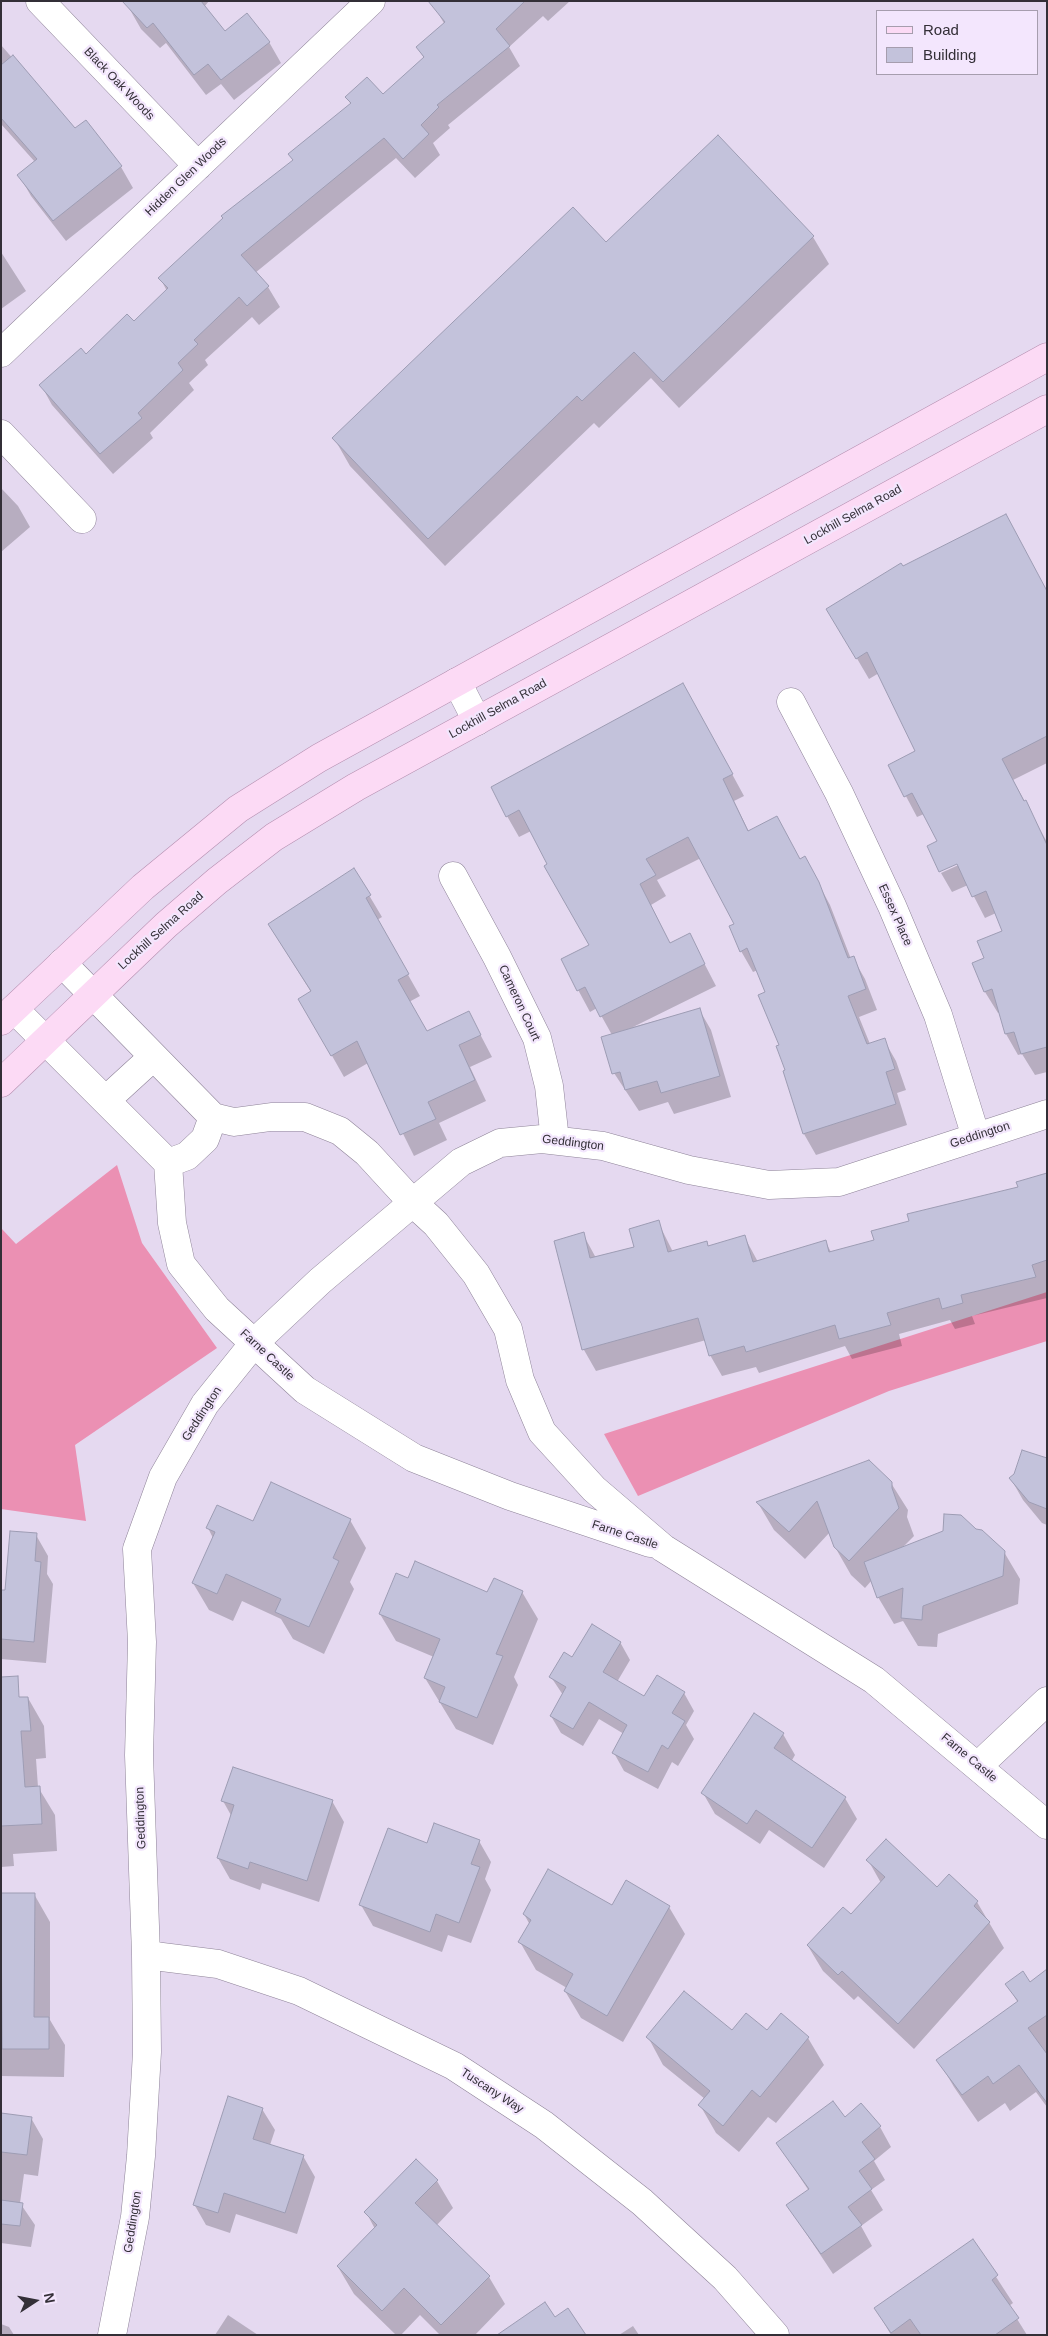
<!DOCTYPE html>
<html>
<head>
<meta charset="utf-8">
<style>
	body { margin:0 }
	#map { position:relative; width:1048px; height:2336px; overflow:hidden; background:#e5d9f0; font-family:Arial,sans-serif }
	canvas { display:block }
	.frame { position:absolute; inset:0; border:2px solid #332f37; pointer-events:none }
	.legend { position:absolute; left:876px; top:10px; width:162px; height:65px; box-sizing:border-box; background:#f3e6fd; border:1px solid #a69dae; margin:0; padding:6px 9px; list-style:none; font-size:15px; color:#332f37 }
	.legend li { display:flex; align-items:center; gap:10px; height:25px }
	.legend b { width:25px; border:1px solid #a69dae }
	.north { position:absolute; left:10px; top:2276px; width:50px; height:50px; -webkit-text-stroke:4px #f3e6fd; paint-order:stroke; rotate:79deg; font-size:14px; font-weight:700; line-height:20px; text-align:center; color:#332f37 }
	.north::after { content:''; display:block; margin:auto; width:18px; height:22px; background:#332f37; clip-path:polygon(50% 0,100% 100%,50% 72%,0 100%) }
</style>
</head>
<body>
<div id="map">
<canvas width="1048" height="2336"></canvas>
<div class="frame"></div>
<ul class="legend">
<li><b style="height:6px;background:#fcdaf5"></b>Road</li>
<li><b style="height:14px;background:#c3c2db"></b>Building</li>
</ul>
<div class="north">N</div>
</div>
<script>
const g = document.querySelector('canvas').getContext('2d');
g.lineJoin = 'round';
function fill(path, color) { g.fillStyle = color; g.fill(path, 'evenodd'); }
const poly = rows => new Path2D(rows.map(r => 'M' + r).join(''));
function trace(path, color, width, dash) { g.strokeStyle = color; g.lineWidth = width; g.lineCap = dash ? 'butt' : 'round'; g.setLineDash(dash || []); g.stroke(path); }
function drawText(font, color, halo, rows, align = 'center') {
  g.font = font + ' Arial,sans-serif'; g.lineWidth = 4.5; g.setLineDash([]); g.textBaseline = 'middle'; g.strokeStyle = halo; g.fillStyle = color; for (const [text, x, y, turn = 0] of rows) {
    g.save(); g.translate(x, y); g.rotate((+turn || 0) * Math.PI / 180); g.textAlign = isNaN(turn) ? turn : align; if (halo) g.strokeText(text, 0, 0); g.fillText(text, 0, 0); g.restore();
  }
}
fill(poly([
	[117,1165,142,1243,217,1348,75,1445,86,1521,1,1509,1,1228,16,1244],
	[1047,1292,1047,1341,889,1391,638,1496,604,1434]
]), '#eb90b3');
fill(poly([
	[137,1,209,1,204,7,224,33,269,42,281,63,234,100,221,84,206,95,166,43,160,48,141,29,129,8],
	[443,1,570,1,548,21,543,16,509,47,520,66,448,125,450,128,433,143,440,155,415,178,396,158,255,273,268,287,280,307,259,325,252,317,205,360,208,365,189,383,194,390,150,433,153,438,113,474,52,405,41,385,134,322,167,291,160,278,293,161,289,154,351,105,347,97,383,96,424,58,417,47,445,25,435,8],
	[1,45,75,130,86,122,121,167,133,188,66,241,31,196,19,175,35,162,1,124],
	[718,137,813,237,829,264,679,408,651,378,599,428,594,423,445,566,350,466,334,438,606,244],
	[1,252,26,291,1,309],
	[1,488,18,506,30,527,1,552],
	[1006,515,1047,594,1047,763,1013,780,1047,842,1047,1072,1035,1075,1022,1054,1018,1055,1006,1034,1000,1012,998,1013,985,992,974,964,985,959,1004,932,996,913,985,918,968,885,952,892,941,873,963,863,938,842,924,814,917,817,890,766,916,752,879,673,869,679,828,609,902,568],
	[695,706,744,796,734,801,749,832,800,860,816,879,830,905,851,959,853,958,865,979,877,1010,859,1017,870,1044,884,1040,896,1061,906,1090,897,1093,907,1125,816,1155,804,1134,784,1072,787,1071,767,993,758,970,753,972,741,951,736,925,701,858,657,880,666,896,651,905,670,944,689,934,716,986,633,1027,699,1009,711,1030,731,1097,674,1114,668,1102,639,1111,614,1073,612,1035,597,1008,590,1012,562,960,590,946,531,831,519,837,507,816],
	[354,870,382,917,377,920,420,996,409,1002,426,1032,469,1013,492,1057,470,1067,486,1101,439,1123,447,1140,414,1156,368,1063,344,1077,300,999,311,992,269,925],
	[1047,1174,1047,1298,972,1316,975,1324,955,1329,950,1320,899,1334,902,1346,852,1359,845,1346,759,1373,756,1367,722,1376,710,1355,706,1340,596,1371,584,1350,555,1241,583,1234,596,1258,636,1248,658,1222,673,1252,706,1242,709,1247,744,1236,758,1262,825,1241,831,1252,875,1241,1019,1188],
	[1047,1460,1047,1525,1042,1523,1023,1500,1011,1479],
	[891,1483,908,1510,907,1517,914,1536,902,1548,975,1530,1004,1552,1020,1579,1018,1604,938,1634,937,1647,918,1646,903,1621,894,1624,878,1597,872,1580,865,1588,851,1575,835,1547,830,1532,805,1559,774,1530,758,1503],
	[350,1520,366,1548,350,1582,354,1589,324,1654,293,1639,281,1619,242,1601,233,1621,209,1610,193,1583,213,1538,208,1528,254,1523],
	[36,1535,48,1556,47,1574,53,1584,46,1663,1,1659,1,1591,6,1591],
	[408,1580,488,1594,522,1592,538,1619,514,1677,518,1685,493,1745,456,1729,425,1678,434,1657,396,1641,380,1614],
	[620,1642,630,1660,617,1682,644,1698,684,1693,694,1711,686,1725,694,1739,678,1766,672,1762,658,1789,624,1771,614,1753,624,1734,599,1719,583,1746,561,1733,551,1716,563,1695,551,1677,573,1659],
	[28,1698,44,1726,46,1758,36,1759,38,1787,55,1815,57,1851,13,1854,14,1866,1,1867,1,1700],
	[755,1715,783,1734,795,1755,791,1762,845,1798,857,1819,824,1868,769,1830,760,1844,715,1814,703,1793],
	[223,1801,332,1801,344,1822,319,1902,262,1883,260,1890,230,1879,218,1858,232,1817],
	[479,1841,491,1862,485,1879,491,1890,471,1943,448,1935,442,1952,373,1926,361,1905,428,1845],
	[868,1860,937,1889,977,1902,1004,1948,914,2049,858,1996,854,2000,823,1971,808,1946,851,1915,881,1883],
	[1,1894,34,1894,50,1922,50,2020,65,2045,64,2077,1,2076],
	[612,1907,669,1907,685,1934,623,2042,581,2018,565,1991,567,1988,536,1970,520,1942,530,1925,524,1914],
	[1047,1971,1047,2107,1036,2092,1010,2111,1005,2103,978,2122,954,2087,938,2060,1018,2003,1007,1984,1030,1983],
	[732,2032,767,2032,808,2038,824,2065,776,2123,768,2117,739,2152,716,2133,700,2105,705,2099,663,2065,648,2037],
	[262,2109,275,2130,270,2145,303,2156,315,2177,297,2234,236,2214,230,2233,206,2225,194,2204],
	[1,2114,31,2118,43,2139,38,2176,24,2174,20,2203,35,2225,31,2247,1,2243],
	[844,2119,880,2127,891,2147,874,2161,885,2180,871,2190,883,2210,861,2226,872,2246,833,2274,788,2206,809,2191,778,2144],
	[416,2161,437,2181,453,2208,436,2226,489,2277,505,2304,475,2335,440,2335,420,2315,401,2335,396,2335,354,2294,338,2267,375,2229,366,2212],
	[972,2240,1013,2303,1009,2306,1027,2335,891,2335,876,2309],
	[228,2315,258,2335,215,2335],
	[1,2324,9,2327,14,2335,1,2335],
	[633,2326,639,2335,619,2335]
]), '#0003');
const building = poly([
	[122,1,201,1,225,31,247,13,270,42,221,80,208,64,194,75,153,23,147,28,122,1],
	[428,1,525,1,496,29,510,46,437,105,439,107,421,125,429,134,403,159,384,138,241,255,269,286,247,306,239,297,194,340,198,344,178,363,183,370,138,413,142,418,100,454,39,385,81,348,86,354,127,314,134,321,168,288,158,278,223,218,221,216,293,160,288,154,351,103,345,97,367,77,383,94,424,57,416,47,445,22,428,1],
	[13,55,75,128,86,120,122,166,53,221,17,175,37,159,1,118,1,65,13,55],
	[718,135,814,236,663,382,634,352,582,401,577,396,428,539,332,438,573,207,606,242,718,135],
	[1006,514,1047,591,1047,736,1002,759,1024,801,1026,800,1047,845,1047,1047,1021,1054,1014,1032,1005,1034,992,989,984,992,972,963,984,958,977,941,1002,931,986,891,972,897,957,864,939,872,927,846,937,841,912,793,904,797,888,765,915,751,867,652,856,659,826,609,901,563,903,566,1006,514],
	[683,683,733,774,723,779,748,831,777,816,800,859,805,856,819,882,848,958,854,956,866,989,848,996,867,1044,885,1038,895,1069,886,1072,896,1104,803,1134,783,1071,785,1070,776,1046,779,1045,758,995,765,992,747,948,740,952,729,926,734,924,688,837,646,859,656,875,640,884,670,943,690,933,705,964,600,1017,585,987,577,991,561,959,589,945,544,866,547,864,519,810,506,817,491,787,683,683],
	[354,868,371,895,366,898,409,974,398,980,427,1031,469,1011,481,1035,459,1045,475,1080,428,1102,436,1119,400,1135,357,1041,331,1056,298,999,311,991,268,924,354,868],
	[700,1008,720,1076,661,1093,657,1081,625,1090,620,1072,612,1074,601,1037,700,1008],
	[1047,1173,1047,1260,1032,1265,1036,1277,961,1295,963,1303,942,1309,939,1298,887,1313,891,1325,839,1339,835,1325,746,1352,744,1346,709,1356,698,1318,582,1350,554,1241,584,1232,590,1258,634,1247,629,1229,659,1220,668,1252,707,1241,708,1246,745,1235,753,1262,826,1240,829,1252,874,1240,871,1231,909,1221,907,1214,1018,1187,1016,1182,1047,1173],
	[1022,1450,1047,1458,1047,1509,1029,1502,1009,1478,1014,1474,1022,1450],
	[869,1460,892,1482,892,1488,899,1508,849,1561,834,1547,817,1501,789,1532,756,1502,869,1460],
	[271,1482,351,1519,333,1558,339,1561,309,1627,275,1612,281,1599,226,1574,217,1594,192,1583,215,1532,206,1528,217,1505,253,1521,271,1482],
	[944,1514,961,1515,976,1529,982,1530,1005,1551,1003,1576,923,1606,922,1620,901,1618,903,1588,877,1598,864,1562,943,1531,944,1514],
	[10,1531,37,1533,35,1561,41,1562,34,1642,1,1639,1,1590,5,1590,10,1531],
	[415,1561,487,1592,494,1578,523,1591,496,1654,503,1656,477,1718,439,1702,445,1687,424,1678,440,1639,379,1614,396,1573,408,1578,415,1561],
	[592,1624,621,1642,603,1672,644,1696,657,1675,685,1692,672,1713,685,1721,668,1749,662,1745,648,1772,612,1753,627,1725,589,1702,573,1729,550,1716,566,1687,549,1677,564,1652,572,1657,592,1624],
	[18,1676,19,1697,28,1697,31,1731,21,1731,25,1787,40,1786,42,1824,1,1826,1,1677,18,1676],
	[754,1713,784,1733,774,1748,846,1797,812,1848,756,1810,747,1824,701,1793,754,1713],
	[233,1767,333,1800,307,1881,250,1862,248,1869,217,1858,234,1805,221,1801,233,1767],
	[434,1823,480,1840,471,1864,480,1867,459,1923,436,1914,430,1932,359,1905,388,1828,427,1843,434,1823],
	[886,1839,937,1887,949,1874,978,1901,974,1906,990,1922,898,2024,842,1971,838,1975,807,1945,843,1907,851,1914,885,1877,866,1860,886,1839],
	[548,1869,612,1905,626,1880,670,1906,607,2016,564,1991,573,1974,518,1942,531,1920,523,1914,548,1869],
	[1,1893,35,1893,34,2017,49,2017,49,2049,2,2049,1,1893],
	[1047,1969,1047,2015,1028,2028,1047,2054,1047,2103,1019,2065,993,2084,988,2076,962,2095,936,2060,1018,2001,1005,1984,1023,1971,1030,1982,1047,1969],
	[684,1991,732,2030,746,2013,767,2030,781,2013,809,2037,760,2097,752,2090,723,2126,698,2105,710,2091,646,2037,684,1991],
	[228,2096,263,2108,253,2139,304,2155,285,2213,224,2193,218,2213,193,2205,228,2096],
	[833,2101,845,2117,861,2103,881,2126,862,2142,875,2159,859,2171,872,2189,848,2207,862,2225,821,2254,786,2205,809,2189,776,2143,833,2101],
	[1,2113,32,2117,27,2155,1,2152,1,2113],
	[416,2159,438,2180,415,2203,490,2276,441,2325,404,2288,382,2311,337,2266,377,2225,364,2212,416,2159],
	[1,2200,23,2203,20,2226,1,2224,1,2200],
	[973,2239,998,2275,992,2280,1019,2318,995,2335,921,2335,910,2319,891,2333,874,2308,973,2239],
	[545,2302,555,2317,568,2308,586,2335,497,2335,545,2302]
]);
fill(building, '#c3c2db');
trace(building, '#9d9cb3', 1);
const minor = poly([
	[40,1,198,166],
	[1,353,371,1],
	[1,434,82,519],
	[457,682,477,721],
	[791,702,839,793,892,906,938,1015,976,1137],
	[453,876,497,957,537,1038,549,1086,555,1140],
	[62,963,213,1117,234,1122,271,1117,305,1117,340,1131,367,1153,412,1202,436,1224,476,1274,508,1329,520,1380,542,1432,594,1489,663,1548,874,1680,1047,1825],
	[14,1009,168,1163,172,1223,181,1264,217,1309,305,1390,414,1458,510,1496,650,1543],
	[106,1100,153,1057],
	[168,1163,187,1156,205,1139,213,1117],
	[978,1766,1047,1701],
	[146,1955,218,1964,299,1991,454,2066,544,2125,642,2202,725,2278,775,2335],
	[112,2335,135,2217,141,2156,147,2052,146,1955,139,1755,142,1642,137,1549,163,1477,205,1404,254,1343,320,1281,461,1162,500,1143,542,1139,603,1146,689,1170,769,1185,839,1182,1047,1114]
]);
const major = poly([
	[1,1021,143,887,238,809,319,758,1047,357],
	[1,1083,166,925,217,881,274,837,356,787,1047,409]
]);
trace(minor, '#8e8398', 29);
trace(major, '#b48eaf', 29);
trace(minor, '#fff', 28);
trace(major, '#fcdaf5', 28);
drawText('12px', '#332f37', '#f3e6fd', [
	["Black Oak Woods",119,84,46],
	["Hidden Glen Woods",186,177,-44],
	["Lockhill Selma Road",853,515,-29],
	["Lockhill Selma Road",498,709,-29],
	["Essex Place",895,915,66],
	["Lockhill Selma Road",161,931,-42],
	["Cameron Court",519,1003,65],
	["Geddington",980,1135,-18],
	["Geddington",573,1143,7],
	["Farne Castle",267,1355,43],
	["Geddington",202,1414,-57],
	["Farne Castle",625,1535,18],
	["Farne Castle",969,1758,40],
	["Geddington",141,1818,-92],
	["Tuscany Way",492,2091,33],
	["Geddington",133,2222,-81]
]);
</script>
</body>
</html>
